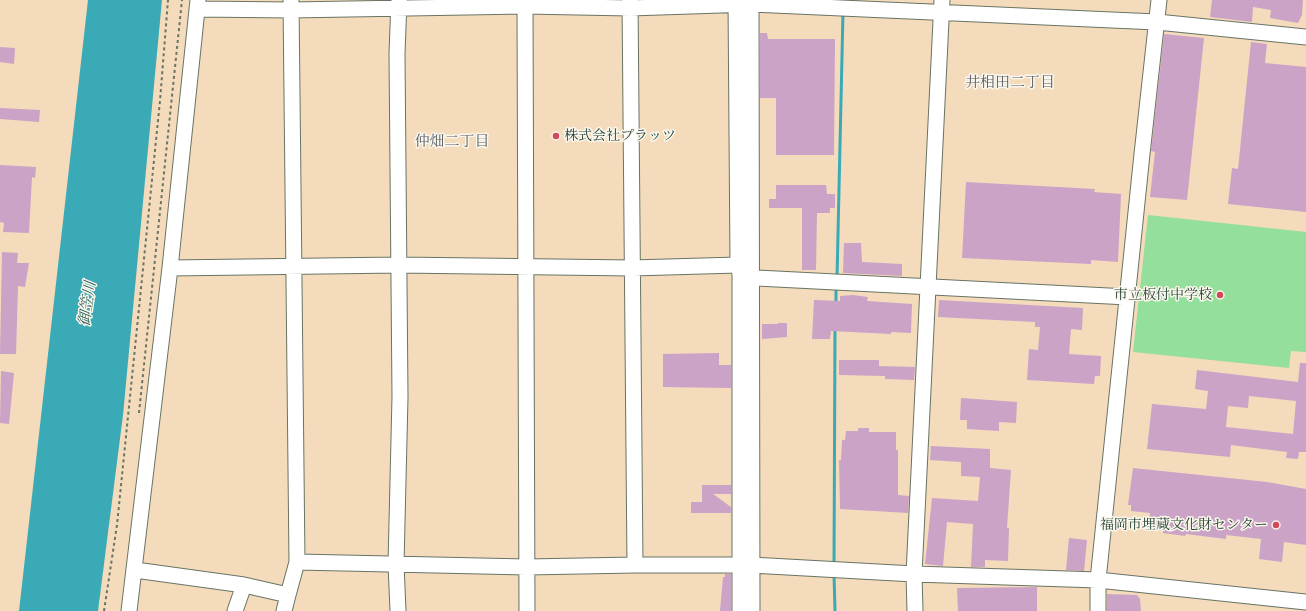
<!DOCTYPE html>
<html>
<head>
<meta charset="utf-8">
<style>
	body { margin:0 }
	canvas { display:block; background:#f3dbbc }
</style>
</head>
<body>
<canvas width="1306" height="611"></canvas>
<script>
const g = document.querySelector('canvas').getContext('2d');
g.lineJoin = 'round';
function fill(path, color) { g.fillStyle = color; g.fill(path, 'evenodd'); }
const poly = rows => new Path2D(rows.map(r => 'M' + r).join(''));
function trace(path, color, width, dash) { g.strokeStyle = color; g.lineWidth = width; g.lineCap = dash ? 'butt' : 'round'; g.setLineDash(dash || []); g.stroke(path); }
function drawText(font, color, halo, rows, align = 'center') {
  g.font = font + ' "Old Standard TT","Noto Serif JP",serif'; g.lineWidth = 3; g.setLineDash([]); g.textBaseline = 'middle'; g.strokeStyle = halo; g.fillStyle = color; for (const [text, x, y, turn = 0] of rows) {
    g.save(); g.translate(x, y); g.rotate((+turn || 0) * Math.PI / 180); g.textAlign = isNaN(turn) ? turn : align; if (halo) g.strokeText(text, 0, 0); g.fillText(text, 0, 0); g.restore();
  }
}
fill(poly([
	[1148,215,1306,232,1306,352,1291,351,1289,368,1133,352]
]), '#94df9b');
fill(poly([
	[88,0,162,0,123,415,98,611,19,611]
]), '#3aaab6');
trace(poly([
	[837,278,843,12],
	[836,304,836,286],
	[834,566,835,328],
	[834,574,835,611]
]), '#3aaab6', 3);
fill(poly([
	[1212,0,1303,0,1302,15,1298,23,1270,18,1271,10,1253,7,1252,22,1210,17],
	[760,33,767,33,768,39,835,39,834,155,776,155,776,98,760,98],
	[1164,34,1204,38,1187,200,1150,197,1155,152,1151,151],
	[1251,42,1267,44,1265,63,1306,67,1306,212,1228,204,1232,168,1238,169],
	[0,47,15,48,14,64,0,62],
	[0,108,40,110,39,122,0,119],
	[0,165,36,167,35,178,32,177,29,233,3,232,4,223,0,222],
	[966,182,1095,189,1094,192,1121,194,1118,262,1091,260,1091,264,962,258],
	[776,185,826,185,827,194,835,194,835,208,830,208,830,213,817,213,816,270,802,270,802,208,769,208,769,199,776,199],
	[844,243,861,243,862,262,902,264,902,276,843,273],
	[2,252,18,253,17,263,29,263,25,287,18,286,16,354,0,354],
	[853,295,868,297,867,301,912,304,911,333,891,332,891,334,831,331,830,339,812,339,814,300,840,301,840,296],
	[939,300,1083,308,1082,330,1071,329,1069,354,1101,356,1100,376,1095,376,1094,384,1027,380,1029,349,1038,350,1040,327,1035,327,1035,322,938,317],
	[778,323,787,323,787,337,762,339,762,324,778,324],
	[719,353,719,365,731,365,731,388,663,387,663,354],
	[839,360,879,360,879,366,915,367,914,380,885,379,885,376,839,375],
	[1300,363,1306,363,1306,452,1299,452,1298,459,1286,458,1287,452,1231,445,1230,457,1147,449,1152,404,1206,409,1208,391,1195,389,1197,370,1298,382],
	[1249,396,1296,401,1293,434,1226,427,1228,406,1248,408],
	[1,371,14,373,9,424,0,423],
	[961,398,1017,402,1016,423,999,422,999,431,967,429,967,420,960,420],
	[858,428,869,428,869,432,896,432,896,450,898,450,898,495,909,496,908,513,840,509,839,460,841,460,842,440,845,440,846,431,858,431],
	[931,446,990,449,990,468,1011,470,1007,528,1009,528,1008,561,985,560,985,567,971,567,973,524,947,522,943,566,925,564,932,498,978,501,980,477,961,476,961,462,930,460],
	[1133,468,1267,482,1306,489,1306,545,1284,542,1282,562,1259,559,1261,539,1226,535,1226,539,1186,534,1185,536,1163,533,1163,531,1148,529,1150,513,1131,511,1131,505,1128,505],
	[702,485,731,485,731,494,713,494,731,507,731,513,691,513,691,502,702,502],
	[1069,538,1087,540,1084,571,1066,570],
	[725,574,731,574,731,611,720,611,723,577,725,577],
	[1037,587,1037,611,958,611,957,588],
	[1107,594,1137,595,1140,599,1141,611,1107,611]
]), '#cba3c7');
const minor = poly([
	[630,0,635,565],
	[736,0,738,265,740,274,740,611],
	[751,0,752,611],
	[291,1,297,562],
	[525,6,527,611],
	[197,9,291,10,525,6,630,8,751,4,1157,22,1306,37],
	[170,268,399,265,632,268,738,265],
	[742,274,757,278,1128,297],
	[135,570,244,585],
	[129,611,170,268,198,0],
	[235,611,244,585,288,595,297,562,527,567,635,565,751,565,914,574,1098,580,1306,602],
	[284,611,288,595],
	[398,611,396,564,400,397,397,54,399,0],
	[915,611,914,574,942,0],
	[1098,611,1098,580,1142,154,1159,0]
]);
trace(minor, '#697464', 17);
trace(poly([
	[139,413,182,0],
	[104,611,117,525,160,101,168,0]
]), '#697464', 2, [3, 3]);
trace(minor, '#fff', 15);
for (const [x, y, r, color] of [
	[556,136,4,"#d1495b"],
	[1220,295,4,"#d1495b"],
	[1276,525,4,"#d1495b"]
]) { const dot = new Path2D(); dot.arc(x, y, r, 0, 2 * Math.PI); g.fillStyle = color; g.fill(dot); trace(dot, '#fbf7ec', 1.5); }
drawText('14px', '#1f3d34', '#fbf7ec', [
	["株式会社プラッツ",564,136,"left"],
	["市立板付中学校",1212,295],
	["福岡市埋蔵文化財センター",1268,525]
], 'right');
drawText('15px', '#5b6167', '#fbf7ec', [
	["井相田二丁目",1010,83],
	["仲畑二丁目",452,142]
]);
drawText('italic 15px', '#275e5b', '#fbf7ec', [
	["御笠川",88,304,-82]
]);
</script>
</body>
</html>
